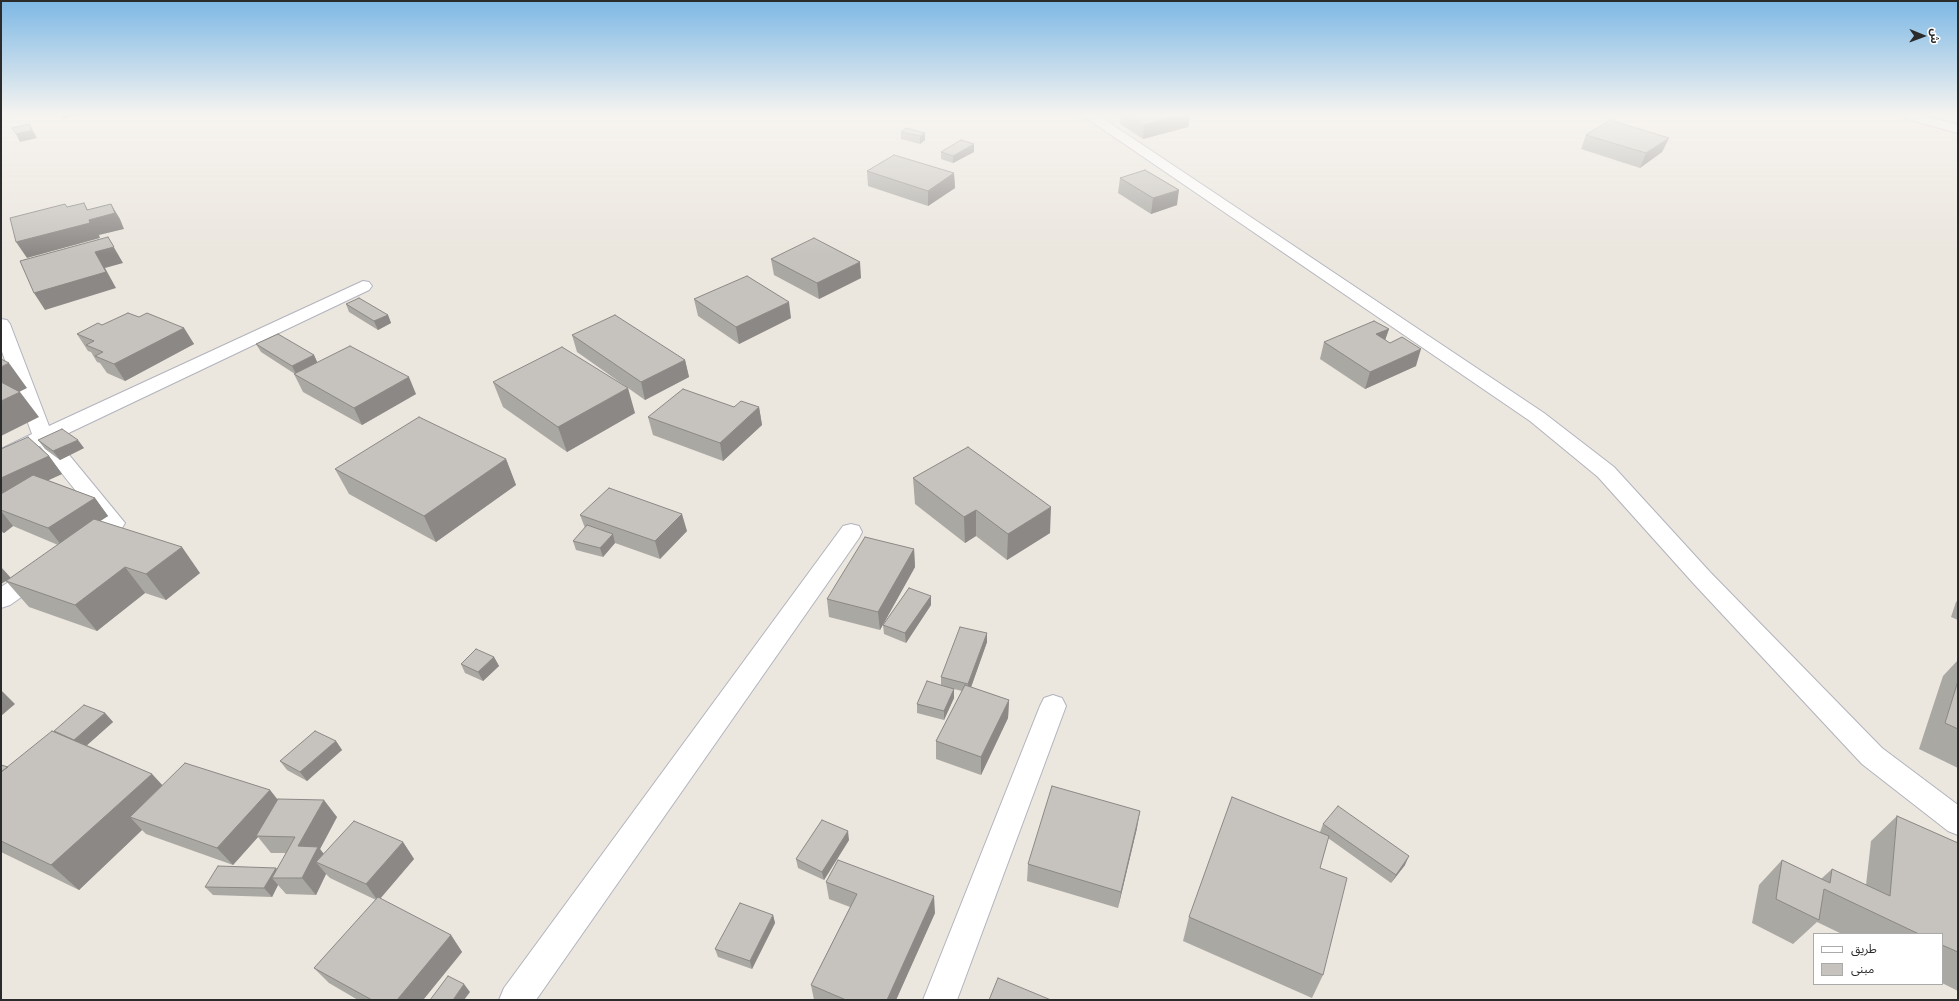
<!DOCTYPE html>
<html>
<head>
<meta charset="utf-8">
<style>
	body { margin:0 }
	#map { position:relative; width:1959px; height:1001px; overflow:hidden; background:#ebe6de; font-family:Cabin,"Noto Sans Arabic",sans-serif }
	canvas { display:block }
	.frame { position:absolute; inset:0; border:2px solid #2b2b2b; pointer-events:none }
	.legend { position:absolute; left:1813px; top:933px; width:130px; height:52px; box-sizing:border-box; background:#fff; border:1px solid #aaa; margin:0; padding:5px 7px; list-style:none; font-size:12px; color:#2b2b2b }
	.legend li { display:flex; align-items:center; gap:8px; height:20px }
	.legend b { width:20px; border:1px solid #aaa }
	.north { position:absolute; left:1903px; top:16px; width:40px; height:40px; -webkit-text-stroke:3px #fff; paint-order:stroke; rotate:91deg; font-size:11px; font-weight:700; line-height:16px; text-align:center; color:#2b2b2b }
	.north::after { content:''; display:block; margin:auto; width:14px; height:18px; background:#2b2b2b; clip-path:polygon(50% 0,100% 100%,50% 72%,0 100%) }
</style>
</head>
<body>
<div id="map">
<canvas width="1959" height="1001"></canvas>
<div class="frame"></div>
<ul class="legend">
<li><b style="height:5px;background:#fff"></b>طريق</li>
<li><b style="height:11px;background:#c6c3be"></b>مبنى</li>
</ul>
<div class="north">ش</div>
</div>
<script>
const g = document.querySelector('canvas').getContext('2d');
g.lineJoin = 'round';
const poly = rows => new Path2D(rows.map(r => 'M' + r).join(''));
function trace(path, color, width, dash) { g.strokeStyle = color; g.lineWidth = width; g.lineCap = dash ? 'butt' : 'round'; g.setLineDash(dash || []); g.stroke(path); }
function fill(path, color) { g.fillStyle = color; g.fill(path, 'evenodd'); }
const minor = poly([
	[1082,115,1098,115,1544,413,1614,467,1710,572,1882,748,1958,805,1958,835,1948,831,1862,764,1694,584,1598,477,1530,421,1082,115],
	[1901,115,1923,115,1958,125,1958,133,1903,118,1901,115],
	[363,281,369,282,372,286,369,290,56,439,125,523,122,528,95,548,87,550,79,548,76,542,79,536,100,521,40,446,1,464,1,449,32,434,1,349,1,319,7,320,10,324,49,426,363,281],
	[851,524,859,526,862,532,859,538,536,1000,499,1000,504,988,843,526,851,524],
	[38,565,46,568,50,574,46,580,10,605,1,608,1,587,30,568,38,565],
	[1053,695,1062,698,1066,706,957,1000,923,1000,1040,706,1044,698,1053,695]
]);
trace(minor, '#b2b3bd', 2);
fill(minor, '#fff');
fill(poly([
	[1121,115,1190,115,1188,127,1143,139,1120,124],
	[906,128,925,140,920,144,901,139,901,132],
	[1586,135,1669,138,1662,152,1640,168,1581,149],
	[941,152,974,152,953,163,941,159],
	[867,171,954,173,955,188,928,206,868,186],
	[1120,178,1177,205,1151,214,1118,193],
	[771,259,861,278,819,299,774,275],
	[694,299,791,318,739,344,698,316],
	[346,304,388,315,391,323,378,330,349,312],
	[139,317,184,328,194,344,125,381,107,373,100,363,97,362,91,352,88,351,77,334,102,325],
	[1389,329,1385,340,1416,366,1365,389,1320,359,1324,342],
	[572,335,685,360,689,377,645,400,577,352],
	[256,344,314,355,317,362,416,394,362,425,303,392,294,374,295,374,261,352],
	[493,382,635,413,567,452,503,407],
	[734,407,759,407,762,425,723,461,653,435,648,417],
	[38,440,84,448,60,460,45,449],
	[1,449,49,456,62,474,48,480,95,498,108,516,100,521,200,573,166,600,145,593,97,631,29,607,6,581,58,545,13,526,4,533,1,532],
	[506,459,516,485,436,542,349,494,335,469],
	[913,478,1050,533,1007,560,976,536,965,543,915,504],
	[580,515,687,531,660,559,615,543,603,557,576,550,573,541,585,528],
	[914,549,915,567,880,630,829,617,827,599],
	[931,596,931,605,906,643,884,634,883,625],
	[1958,600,1958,620,1951,617,1956,602],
	[987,633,987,642,971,687,1009,700,1008,718,981,775,936,759,936,741,962,691,954,689,954,698,944,720,917,713,917,704,941,685,941,677],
	[494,657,499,666,483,681,465,673,461,664],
	[1958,660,1958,768,1919,749,1943,676],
	[105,713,113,722,87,745,152,774,162,785,270,790,278,800,337,817,320,849,323,854,403,842,414,859,380,899,451,935,462,952,423,1000,358,1000,329,983,314,968,376,900,330,878,326,874,316,895,286,894,278,885,272,897,213,895,205,887,276,868,277,869,286,853,271,853,258,837,233,865,146,834,142,830,79,890,1,852,1,765,8,767,54,731],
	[336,741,342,750,307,781,287,770,280,761],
	[1897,816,1958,843,1958,991,1942,983,1942,934,1842,934,1817,922,1793,944,1752,923,1759,885,1782,860,1821,879,1832,869,1866,885,1871,841],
	[1323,824,1405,865,1391,883,1328,838,1320,868,1323,975,1312,998,1183,941,1189,917,1320,832],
	[1137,828,1118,908,1027,881,1028,864],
	[849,840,824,880,798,868,796,859],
	[826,882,935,913,896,1000,814,1000,811,985,850,907,829,899],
	[773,915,775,923,752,969,718,957,715,949]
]), '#aaa8a3');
fill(poly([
	[61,115,82,115,63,119],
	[1182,115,1190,115,1188,127,1143,139,1144,125],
	[29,124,37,138,20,142,16,134],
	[925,133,925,140,920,144,920,136],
	[1669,138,1662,152,1640,168,1646,153],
	[974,144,974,152,953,163,953,156],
	[954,173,955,188,928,206,928,191],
	[1179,190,1177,205,1151,214,1153,198],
	[84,203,93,219,111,204,120,219,124,229,99,235,100,238,27,258,16,242,87,210],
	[108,237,123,263,105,268,116,288,45,310,34,293,95,252],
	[860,262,861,278,819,299,817,283],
	[789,302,791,318,739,344,736,327],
	[388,315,391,323,378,330,374,321],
	[184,328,194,344,125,381,114,364],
	[1389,329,1383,346,1376,334],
	[1421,349,1416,366,1365,389,1370,372],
	[314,355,318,364,296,374,292,366],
	[685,360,689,377,645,400,641,382],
	[9,363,27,388,5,399,1,394,1,367],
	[409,377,416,394,362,425,354,408],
	[628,388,635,413,567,452,558,427],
	[20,392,39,417,1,436,1,401],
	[759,407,762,425,723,461,720,443],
	[78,440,84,448,60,460,53,451],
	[49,456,62,474,1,502,1,478],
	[506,459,516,485,436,542,424,516],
	[95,498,108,516,62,546,48,528],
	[1051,507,1050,533,1007,560,1008,534],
	[976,510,976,536,965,543,964,517],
	[1,511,13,526,4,533,1,530],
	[682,514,687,531,660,559,655,541],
	[613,534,615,543,603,557,600,548],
	[182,547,200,573,166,600,146,574],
	[914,549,915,567,880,630,878,612],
	[1,567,11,578,1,584],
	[125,567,145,593,97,631,75,605],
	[931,596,931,605,906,643,905,633],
	[987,633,987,642,969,693,968,684],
	[494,657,499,666,483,681,478,672],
	[954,689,954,698,944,720,944,711],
	[1,690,15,704,1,716],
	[1009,700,1008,718,981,775,981,757],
	[105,713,113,722,58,771,49,762],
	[336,741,342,750,307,781,300,772],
	[152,774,175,799,130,817,142,830,79,890,51,865],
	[270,790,284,808,256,836,258,837,233,865,217,848],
	[324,800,337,817,320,849,332,864,316,862,326,874,316,895,302,878,298,846],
	[1140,811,1137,828,1118,908,1121,892],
	[848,831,849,840,824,880,822,872],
	[403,842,414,859,378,901,366,884],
	[1409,856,1405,865,1391,883,1396,875],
	[276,868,283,877,272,878,278,885,272,897,264,888],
	[934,896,935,913,896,1000,887,1000],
	[773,915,775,923,752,969,750,961],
	[451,935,462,952,423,1000,397,1000],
	[464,984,470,992,464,1000,453,1000]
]), '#8b8885');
const building = poly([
	[1129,115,1182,115,1144,125,1129,115],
	[1610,120,1669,138,1646,153,1586,135,1610,120],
	[29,124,32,130,16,134,12,128,29,124],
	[906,128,925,133,920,136,901,132,906,128],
	[961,140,974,144,953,156,941,152,961,140],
	[894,155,954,173,928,191,867,171,894,155],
	[1145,170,1179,190,1153,198,1120,178,1145,170],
	[84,203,87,210,111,204,115,213,89,220,90,223,16,242,10,218,65,204,67,207,84,203],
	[108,237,114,247,95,252,106,272,34,293,20,261,108,237],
	[814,238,860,262,817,283,771,259,814,238],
	[747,276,789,302,736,327,694,299,747,276],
	[359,298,388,315,374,321,346,304,359,298],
	[128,313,139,317,147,313,184,328,114,364,95,356,103,352,86,345,94,341,77,334,98,323,102,325,128,313],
	[615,315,685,360,641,382,572,335,615,315],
	[1374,321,1389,329,1376,334,1390,343,1402,337,1421,349,1370,372,1324,342,1374,321],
	[278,334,314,355,292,366,256,344,278,334],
	[350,346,409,377,354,408,294,374,350,346],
	[562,347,628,388,558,427,493,382,562,347],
	[1,359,9,363,1,367,1,359],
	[1,382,20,392,1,401,1,382],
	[683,389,734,407,741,401,759,407,720,443,648,417,683,389],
	[419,417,506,459,424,516,335,469,419,417],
	[62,429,78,440,53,451,38,440,62,429],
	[28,437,49,456,1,478,1,449,28,437],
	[968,447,1051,507,1008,534,976,510,964,517,913,478,968,447],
	[33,475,95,498,48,528,1,510,1,494,33,475],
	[609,488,682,514,655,541,580,515,609,488],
	[94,519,182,547,146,574,125,567,75,605,6,581,94,519],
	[587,525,613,534,600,548,573,541,587,525],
	[865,537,914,549,878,612,827,599,865,537],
	[909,588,931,596,905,633,883,625,909,588],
	[960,627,987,633,968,684,941,677,960,627],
	[476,649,494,657,478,672,461,664,476,649],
	[927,681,954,689,944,711,917,704,927,681],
	[1958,681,1958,729,1945,723,1958,681],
	[965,685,1009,700,981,757,936,741,965,685],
	[84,705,105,713,74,740,54,731,84,705],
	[52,731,152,774,51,865,1,841,1,772,52,731],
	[315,731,336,741,300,772,280,761,315,731],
	[185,763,270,790,217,848,130,817,185,763],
	[1,765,8,767,1,772,1,765],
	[1052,786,1140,811,1121,892,1028,864,1052,786],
	[1232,797,1329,836,1320,868,1347,878,1323,975,1189,917,1232,797],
	[278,799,324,800,298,846,318,847,302,878,272,878,295,837,256,836,278,799],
	[1338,806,1409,856,1396,875,1323,824,1338,806],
	[1897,816,1958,843,1958,952,1942,945,1942,934,1919,934,1824,889,1819,920,1776,899,1782,860,1830,883,1832,869,1890,896,1897,816],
	[822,820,848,831,822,872,796,859,822,820],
	[354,821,403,842,366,884,316,862,354,821],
	[838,860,934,896,887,1000,846,1000,811,985,857,894,826,882,838,860],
	[218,866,276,868,264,888,205,887,218,866],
	[378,897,451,935,397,1000,372,1000,314,968,378,897],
	[740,903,773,915,750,961,715,949,740,903],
	[448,976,464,984,453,1000,430,1000,448,976],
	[998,978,1051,1000,989,1000,998,978]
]);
fill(building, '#c6c3be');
trace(building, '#8b8885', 1);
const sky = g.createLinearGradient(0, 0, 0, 255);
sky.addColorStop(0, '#7db8e5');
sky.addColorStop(0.45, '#f6f4f0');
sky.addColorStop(1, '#f6f4f000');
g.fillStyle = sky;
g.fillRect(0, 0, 1959, 255);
</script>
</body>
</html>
